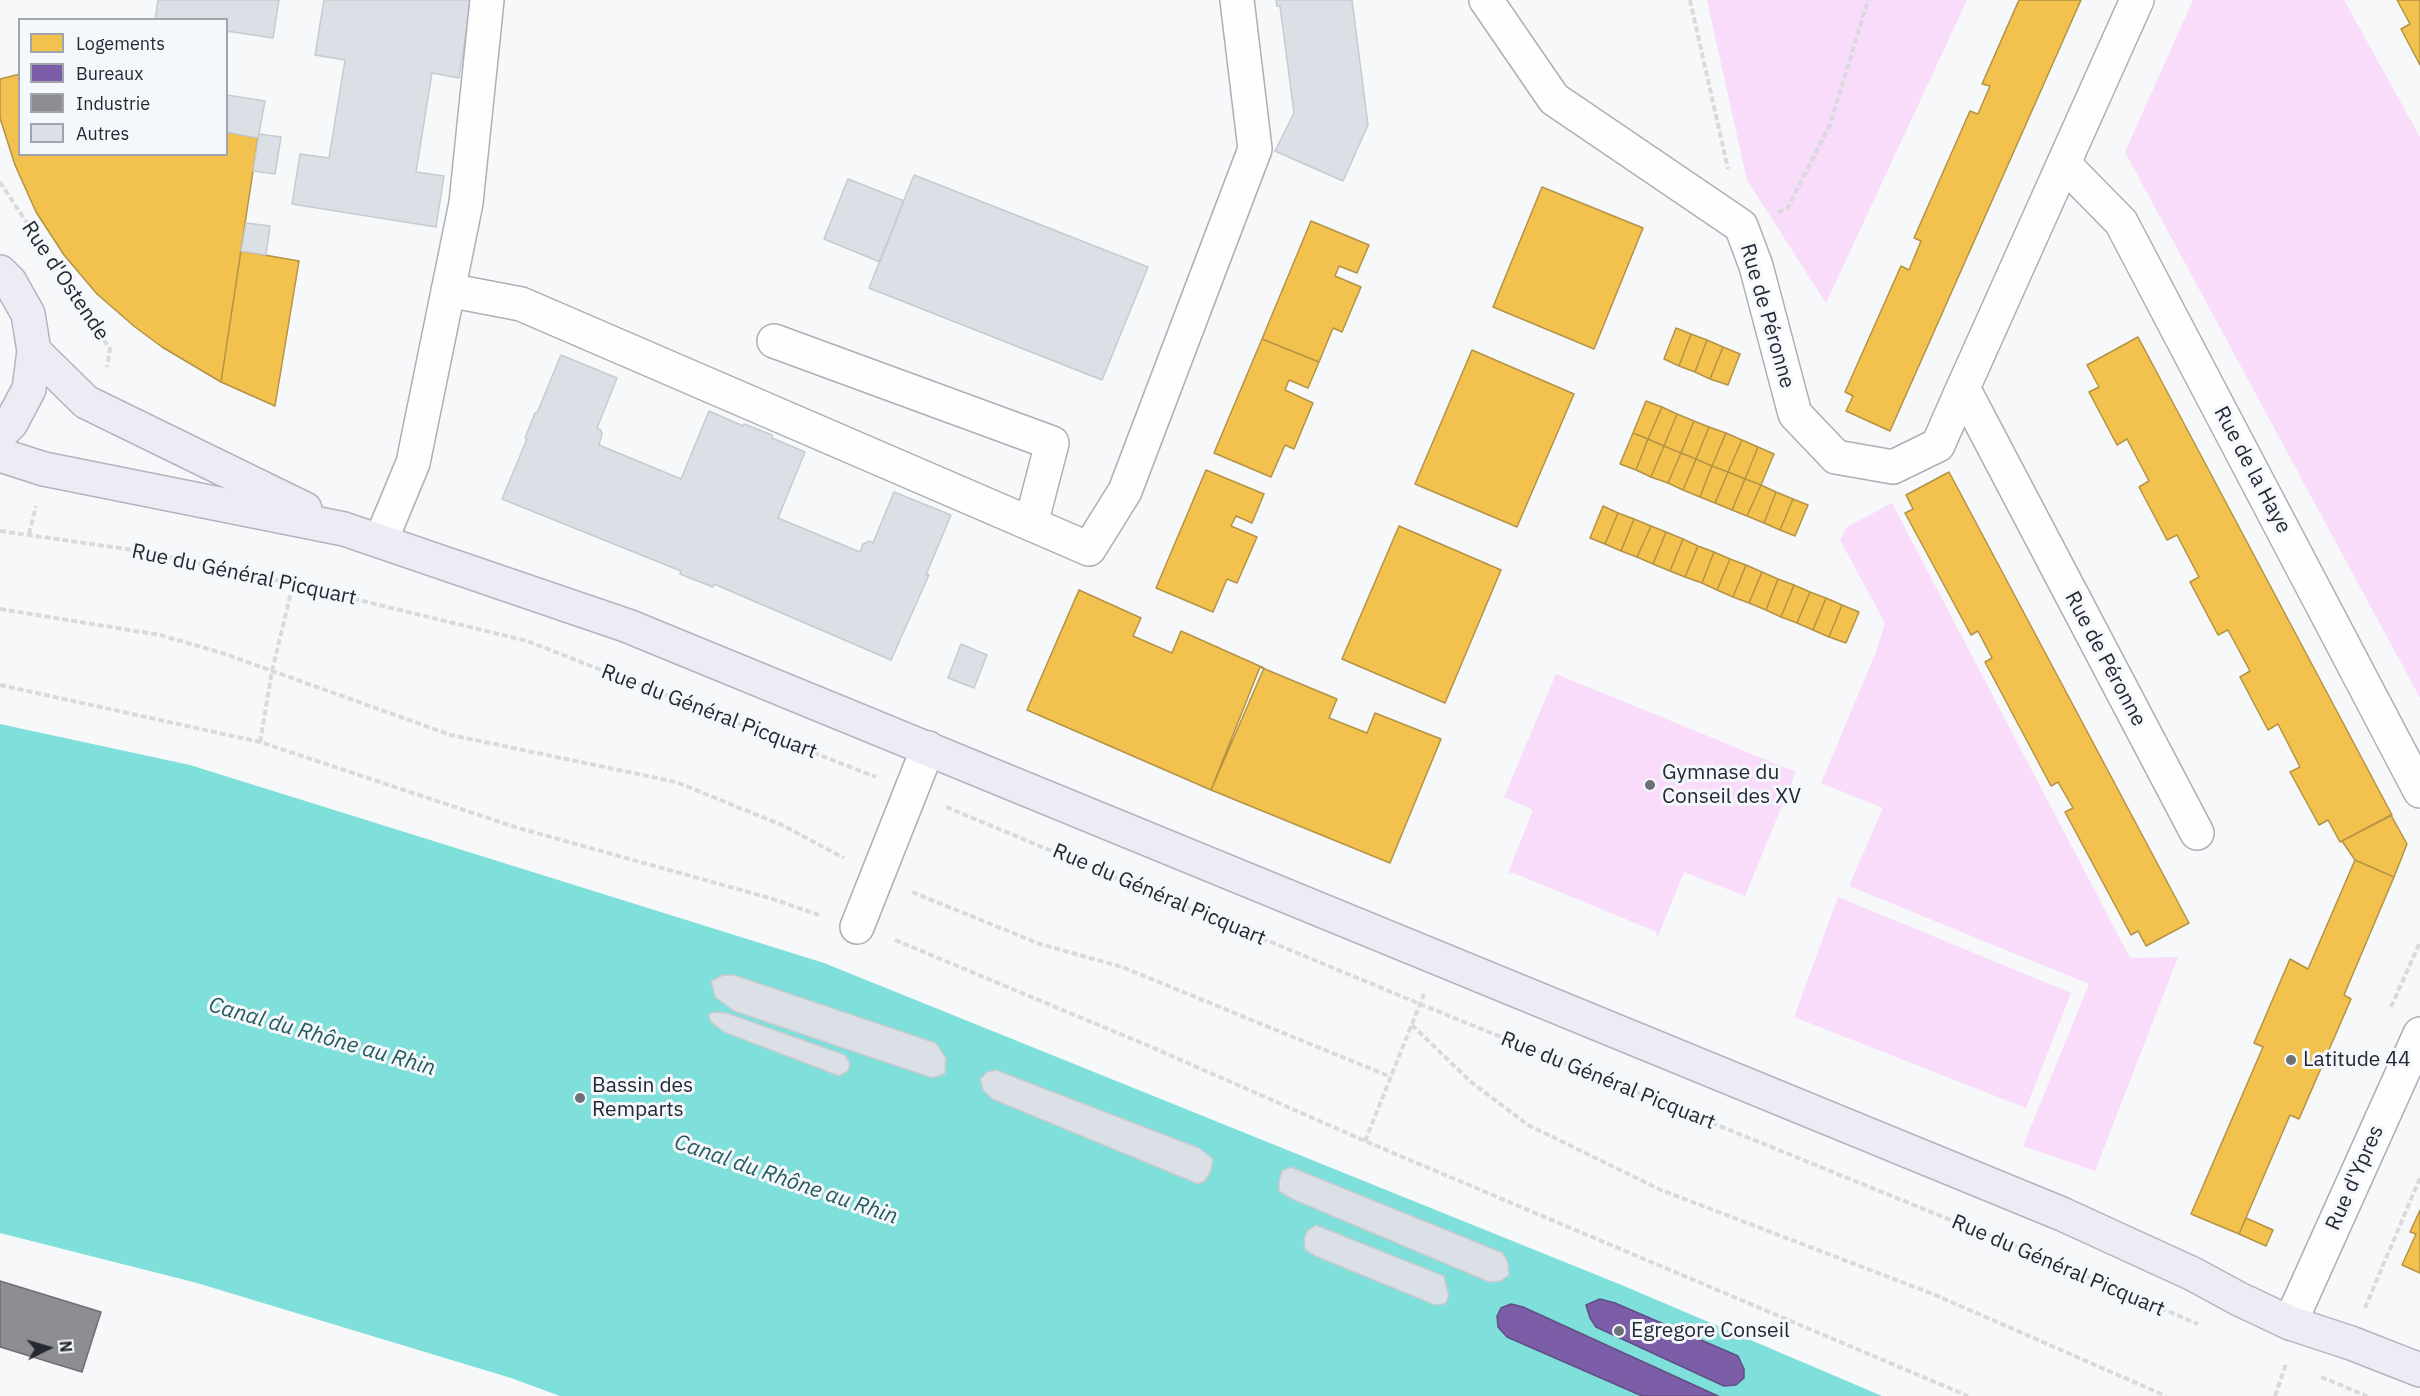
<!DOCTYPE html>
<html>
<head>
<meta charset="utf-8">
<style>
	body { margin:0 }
	#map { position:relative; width:2420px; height:1396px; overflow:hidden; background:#f6f8fa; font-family:"IBM Plex Sans",sans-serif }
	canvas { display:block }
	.legend { position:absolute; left:18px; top:18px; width:210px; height:138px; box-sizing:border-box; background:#f4f7fc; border:2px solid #a1a5ab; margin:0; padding:8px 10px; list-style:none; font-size:18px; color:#242931 }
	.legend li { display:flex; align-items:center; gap:12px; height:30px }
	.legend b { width:30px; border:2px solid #a1a5ab }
	.north { position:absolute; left:18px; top:1318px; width:60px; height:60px; -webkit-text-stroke:4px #f4f7fc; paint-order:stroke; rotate:85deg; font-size:16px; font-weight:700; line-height:24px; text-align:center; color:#242931 }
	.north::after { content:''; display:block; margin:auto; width:21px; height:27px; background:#242931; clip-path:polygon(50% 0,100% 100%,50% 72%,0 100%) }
</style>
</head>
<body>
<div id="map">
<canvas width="2420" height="1396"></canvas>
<ul class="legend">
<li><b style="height:16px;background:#f2c14e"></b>Logements</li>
<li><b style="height:16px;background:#7b5ea7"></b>Bureaux</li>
<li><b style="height:16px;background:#8d8d92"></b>Industrie</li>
<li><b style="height:16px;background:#dae0e5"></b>Autres</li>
</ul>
<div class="north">N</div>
</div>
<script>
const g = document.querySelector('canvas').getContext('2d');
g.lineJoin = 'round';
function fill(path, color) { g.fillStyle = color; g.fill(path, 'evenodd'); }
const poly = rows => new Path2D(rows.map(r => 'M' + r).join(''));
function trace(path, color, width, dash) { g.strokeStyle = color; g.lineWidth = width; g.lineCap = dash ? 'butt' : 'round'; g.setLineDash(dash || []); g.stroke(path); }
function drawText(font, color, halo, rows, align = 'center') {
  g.font = font + ' "IBM Plex Sans",sans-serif'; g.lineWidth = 6; g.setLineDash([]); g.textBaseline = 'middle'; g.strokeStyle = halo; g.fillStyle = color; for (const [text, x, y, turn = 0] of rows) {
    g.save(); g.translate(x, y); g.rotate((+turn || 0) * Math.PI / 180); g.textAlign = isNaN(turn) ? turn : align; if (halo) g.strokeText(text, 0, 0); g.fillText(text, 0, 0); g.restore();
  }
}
fill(poly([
	[1707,0,1967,0,1826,303,1747,180],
	[2193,0,2344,0,2420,137,2420,698,2125,152],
	[1892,503,2130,958,2178,957,2095,1171,2023,1146,2089,984,1849,886,1883,808,1821,783,1876,652,1885,623,1840,540,1847,527],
	[1556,674,1796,772,1745,896,1684,872,1658,936,1656,935,1657,932,1511,872,1510,874,1508,873,1533,810,1504,797],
	[1838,897,2071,993,2026,1108,1794,1017]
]), '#f8dcf9');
fill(poly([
	[0,724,190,765,824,963,1624,1286,1882,1396,560,1396,511,1378,197,1283,0,1233]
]), '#7fdfda');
const homes = poly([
	[2019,0,2081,0,1890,431,1846,411,1853,396,1845,392,1901,266,1909,270,1921,241,1914,238,1970,111,1978,114,1990,86,1982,84,2019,0],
	[2397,0,2420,0,2420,65,2401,29,2410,24,2397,0],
	[20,74,20,154,226,154,226,132,258,138,221,382,162,347,135,327,97,294,64,255,36,212,15,165,0,118,0,79,20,74],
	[1542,187,1643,228,1594,349,1493,307,1542,187],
	[1311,221,1369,245,1357,273,1339,266,1335,276,1361,287,1342,332,1333,328,1319,362,1262,339,1311,221],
	[241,251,299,261,275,406,221,382,241,251],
	[1676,328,1691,334,1679,366,1664,359,1676,328],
	[1691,334,1707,340,1695,372,1679,366,1691,334],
	[2138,337,2392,815,2340,842,2328,820,2319,825,2290,772,2300,767,2278,724,2268,730,2240,677,2250,671,2228,630,2218,635,2190,582,2199,577,2177,535,2167,540,2139,487,2149,481,2127,439,2117,445,2089,392,2099,387,2087,365,2138,337],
	[1262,339,1319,362,1308,388,1289,380,1285,390,1313,403,1294,449,1285,445,1271,477,1214,453,1262,339],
	[1707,340,1723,347,1710,379,1695,372,1707,340],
	[1723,347,1740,354,1728,385,1710,379,1723,347],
	[1472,350,1574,394,1517,527,1415,484,1472,350],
	[1646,401,1662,407,1648,439,1633,433,1646,401],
	[1662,407,1677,414,1664,446,1648,439,1662,407],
	[1677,414,1694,421,1681,453,1664,446,1677,414],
	[1694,421,1709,427,1696,459,1681,453,1694,421],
	[1709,427,1726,433,1712,466,1696,459,1709,427],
	[1633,433,1648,439,1636,470,1620,464,1633,433],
	[1726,433,1742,440,1728,472,1712,466,1726,433],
	[1648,439,1664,446,1651,477,1636,470,1648,439],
	[1742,440,1758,447,1745,479,1728,472,1742,440],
	[1664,446,1681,453,1668,483,1651,477,1664,446],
	[1758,447,1774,454,1761,485,1745,479,1758,447],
	[1681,453,1696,459,1683,490,1668,483,1681,453],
	[1696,459,1712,466,1700,497,1683,490,1696,459],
	[1712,466,1728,472,1715,503,1700,497,1712,466],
	[1206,470,1264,494,1252,523,1236,516,1231,526,1257,537,1237,583,1227,579,1213,612,1156,588,1206,470],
	[1728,472,1745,479,1732,510,1715,503,1728,472],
	[1949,472,2189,923,2146,946,2138,931,2131,935,2065,812,2073,808,2058,782,2051,786,1985,662,1992,658,1978,631,1971,635,1905,513,1913,509,1906,495,1949,472],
	[1745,479,1761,485,1747,516,1732,510,1745,479],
	[1761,485,1776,492,1764,523,1747,516,1761,485],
	[1776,492,1793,499,1780,530,1764,523,1776,492],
	[1793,499,1808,505,1795,536,1780,530,1793,499],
	[1603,506,1618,513,1605,544,1590,538,1603,506],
	[1618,513,1634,519,1621,551,1605,544,1618,513],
	[1634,519,1651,526,1637,557,1621,551,1634,519],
	[1399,526,1501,570,1445,703,1342,659,1399,526],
	[1651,526,1666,532,1653,564,1637,557,1651,526],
	[1666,532,1683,539,1670,571,1653,564,1666,532],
	[1683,539,1698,546,1685,577,1670,571,1683,539],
	[1698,546,1714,552,1702,583,1685,577,1698,546],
	[1714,552,1730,559,1717,590,1702,583,1714,552],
	[1730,559,1746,565,1733,597,1717,590,1730,559],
	[1746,565,1762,572,1749,603,1733,597,1746,565],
	[1762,572,1778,579,1766,610,1749,603,1762,572],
	[1778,579,1794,585,1781,617,1766,610,1778,579],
	[1794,585,1810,592,1797,623,1781,617,1794,585],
	[1079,590,1141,618,1133,636,1172,653,1181,631,1264,668,1211,790,1027,710,1079,590],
	[1810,592,1826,598,1813,630,1797,623,1810,592],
	[1826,598,1842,605,1829,637,1813,630,1826,598],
	[1842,605,1859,612,1846,643,1829,637,1842,605],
	[1260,667,1337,699,1329,718,1367,733,1375,713,1441,739,1390,863,1211,790,1260,667],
	[2391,815,2407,844,2394,877,2355,860,2342,841,2391,815],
	[2355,860,2394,877,2344,995,2351,999,2299,1119,2290,1115,2239,1234,2191,1214,2263,1047,2254,1043,2290,959,2308,969,2355,860],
	[2420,1210,2420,1273,2402,1265,2416,1234,2410,1232,2420,1210],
	[2246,1218,2273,1230,2266,1246,2239,1234,2246,1218]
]);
fill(homes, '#f2c14e');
trace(homes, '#b49345', 1.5);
const offices = poly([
	[1600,1299,1615,1303,1738,1356,1744,1369,1744,1378,1736,1385,1724,1386,1596,1327,1590,1318,1586,1305,1600,1299],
	[1511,1304,1523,1307,1718,1396,1642,1396,1507,1337,1498,1327,1497,1316,1501,1308,1511,1304]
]);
fill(offices, '#7b5ea7');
trace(offices, '#614e84', 1.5);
const industry = poly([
	[0,1281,101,1312,82,1372,0,1347,0,1281]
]);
fill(industry, '#8d8d92');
trace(industry, '#6e6f75', 1.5);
const building = poly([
	[158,0,279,0,273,38,226,31,226,20,155,20,158,0],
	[324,0,471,0,459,78,432,73,416,172,444,176,436,227,292,204,300,154,329,158,345,60,315,55,324,0],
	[1276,0,1352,0,1368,125,1343,181,1275,151,1294,113,1280,6,1277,6,1276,0],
	[227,95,265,101,258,138,226,132,227,95],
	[259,134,281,137,275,174,253,171,259,134],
	[914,175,1148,267,1102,380,869,288,914,175],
	[848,179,904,201,880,262,824,239,848,179],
	[246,223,270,226,266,255,241,251,246,223],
	[561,355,617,378,597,428,601,430,602,434,599,445,681,479,709,411,743,426,744,424,772,435,772,438,805,452,778,518,860,552,863,544,870,541,873,543,894,492,951,515,926,575,929,575,891,660,714,584,713,587,680,574,681,571,502,499,527,439,525,438,535,413,537,413,561,355],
	[961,644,987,655,974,688,948,678,961,644],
	[723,975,734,975,936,1043,946,1058,945,1074,932,1078,734,1011,715,997,711,981,723,975],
	[714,1012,727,1013,845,1055,850,1063,848,1071,839,1076,724,1032,711,1022,708,1015,714,1012],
	[996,1070,1199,1148,1213,1159,1211,1171,1205,1181,1198,1184,992,1099,983,1090,980,1079,987,1072,996,1070],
	[1291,1167,1503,1253,1508,1263,1509,1275,1501,1281,1489,1282,1292,1199,1279,1191,1279,1181,1282,1171,1291,1167],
	[1316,1225,1444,1276,1449,1296,1445,1304,1435,1305,1315,1256,1305,1250,1304,1240,1307,1231,1316,1225]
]);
fill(building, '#dae0e5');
trace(building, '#c6cbcf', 1.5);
const minor = poly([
	[1486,0,1554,99,1741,226,1756,266,1795,414,1836,457,1893,467,1938,445,1963,388],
	[2137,0,1963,388,2197,833],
	[2064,164,2121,222,2420,791],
	[448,290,521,304,1089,549,1125,491,1255,149,1237,0],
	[774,341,1052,443,1031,524],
	[381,540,413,463,466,203,487,0],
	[857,927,928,748],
	[2290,1323,2420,1034]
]);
const major = poly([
	[0,272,10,282,28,314,34,351,29,389,11,423,0,434],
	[34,351,86,402,305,509],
	[0,455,44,469,344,529,628,626,2062,1214,2193,1274,2239,1299,2290,1323,2351,1343,2420,1370]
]);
trace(minor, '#acafb4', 36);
trace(major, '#b5b3c1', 36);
trace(poly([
	[1690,0,1728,169],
	[0,182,110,349,107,367],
	[1778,212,1787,209,1830,125,1868,0],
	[0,531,141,551,293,584,527,641,876,777],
	[29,534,36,506],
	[0,609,160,635,222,653,451,735,676,782,782,825,844,858],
	[0,685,260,742,515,827,773,899,819,915],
	[260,742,272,671,293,584],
	[946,807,1420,1004,2044,1258,2198,1324],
	[912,892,1040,944,1122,967,1391,1077],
	[895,940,1149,1046,1365,1141,1968,1396],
	[2391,1007,2420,942],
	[1412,1025,1471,1082,1528,1125,1661,1190,1933,1294,2166,1396],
	[1365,1141,1424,994],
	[2365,1308,2420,1178],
	[2321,1377,2367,1396],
	[2275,1396,2286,1364]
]), '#d9dadb', 4, [6, 3]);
trace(minor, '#fefefe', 33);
trace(major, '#edebf3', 33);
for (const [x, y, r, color] of [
	[1650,785,6,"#6e7177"],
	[2291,1060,6,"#6e7177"],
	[580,1098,6,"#6e7177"],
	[1619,1331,6,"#6e7177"]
]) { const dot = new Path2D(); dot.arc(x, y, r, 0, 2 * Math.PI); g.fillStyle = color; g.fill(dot); trace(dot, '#f4f7fc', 2); }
drawText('21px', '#242931', '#f4f7fc', [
	["Rue d'Ostende",65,281,56],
	["Rue de Péronne",1767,316,74],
	["Rue de la Haye",2252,470,62],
	["Rue du Général Picquart",244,575,12],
	["Rue de Péronne",2105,659,62],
	["Rue du Général Picquart",709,712,21],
	["Rue du Général Picquart",1159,895,23],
	["Rue du Général Picquart",1608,1081,22],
	["Rue d'Ypres",2355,1178,-66],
	["Rue du Général Picquart",2058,1266,23]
]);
drawText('21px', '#242931', '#f4f7fc', [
	["Gymnase du",1662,773],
	["Conseil des XV",1662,797],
	["Latitude 44",2303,1060],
	["Bassin des",592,1086],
	["Remparts",592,1110],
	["Egregore Conseil",1631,1331]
], 'left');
drawText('italic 22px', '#235b58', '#f4f7fc', [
	["Canal du Rhône au Rhin",322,1037,16],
	["Canal du Rhône au Rhin",786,1180,19]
]);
</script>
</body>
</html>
